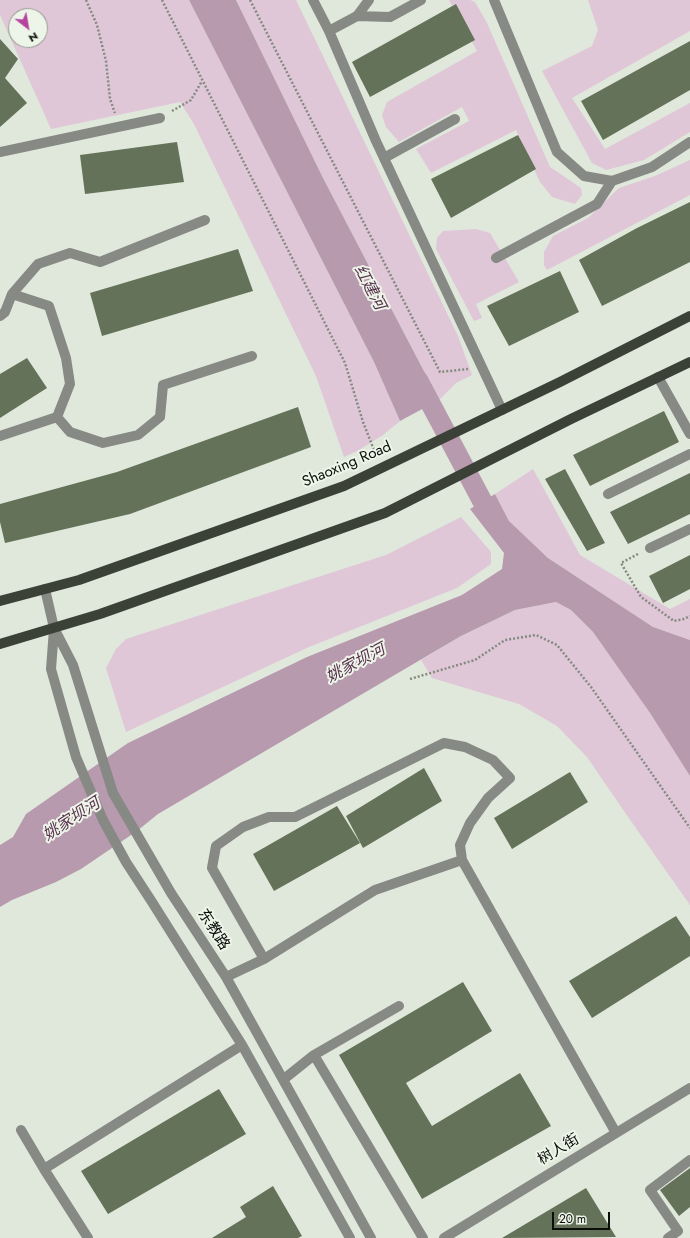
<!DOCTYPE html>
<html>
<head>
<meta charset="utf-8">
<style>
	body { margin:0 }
	#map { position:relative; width:690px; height:1238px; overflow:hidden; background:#e0e7db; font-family:Jost,sans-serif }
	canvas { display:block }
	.north { position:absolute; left:8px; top:8px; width:40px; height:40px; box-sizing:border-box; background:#edf4e8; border:1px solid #93988f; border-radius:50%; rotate:149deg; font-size:11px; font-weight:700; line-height:16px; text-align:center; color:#0b0d09 }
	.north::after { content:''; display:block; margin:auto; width:14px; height:18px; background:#b6439d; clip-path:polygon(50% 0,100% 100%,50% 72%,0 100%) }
	.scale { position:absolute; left:552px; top:1212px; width:58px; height:18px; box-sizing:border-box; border:2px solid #0b0d09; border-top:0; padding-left:5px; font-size:12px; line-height:14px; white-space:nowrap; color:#0b0d09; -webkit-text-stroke:3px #edf4e8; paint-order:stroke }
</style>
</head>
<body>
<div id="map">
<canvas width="690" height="1238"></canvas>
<div class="north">N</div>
<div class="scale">20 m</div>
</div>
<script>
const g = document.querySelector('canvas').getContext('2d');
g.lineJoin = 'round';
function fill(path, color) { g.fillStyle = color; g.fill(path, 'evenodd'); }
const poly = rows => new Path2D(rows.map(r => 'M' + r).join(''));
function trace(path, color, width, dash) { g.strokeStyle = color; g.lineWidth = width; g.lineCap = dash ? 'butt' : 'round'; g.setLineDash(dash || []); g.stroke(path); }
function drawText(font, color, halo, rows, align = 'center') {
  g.font = font + ' Jost,"Noto Sans SC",sans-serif'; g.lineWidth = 4; g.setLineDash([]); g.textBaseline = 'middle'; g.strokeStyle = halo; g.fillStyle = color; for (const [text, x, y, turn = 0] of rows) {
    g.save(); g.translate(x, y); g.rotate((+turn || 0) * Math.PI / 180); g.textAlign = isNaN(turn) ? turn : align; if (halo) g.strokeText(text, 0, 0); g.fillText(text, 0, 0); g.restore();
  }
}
fill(poly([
	[0,0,189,0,374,362,400,421,383,435,359,450,344,457,316,376,194,124,180,102,51,129,0,15],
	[16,16,40,16,40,40,16,40],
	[236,0,296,0,458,336,472,375,456,383,439,400,323,178],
	[449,0,470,0,475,2,487,23,550,167,581,188,582,195,575,204,552,197,540,182,516,130,431,173,416,149,469,121,462,107,399,142,386,127,382,115,387,102,477,51],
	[588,0,690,0,690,31,572,98,605,149,690,103,690,132,644,160,606,170,592,163,542,71,592,46,598,30],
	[690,160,690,195,547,270,544,265,544,252,553,236,588,218,619,188,655,176],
	[476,229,490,233,519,282,476,304,482,318,474,321,436,249,437,238,443,231],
	[533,469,580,555,670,609,690,599,690,640,653,627,548,558,509,521,495,494],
	[461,517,491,552,491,564,457,588,309,647,126,732,106,668,116,649,126,639,386,555],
	[556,602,571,610,593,632,650,713,690,776,690,905,626,814,587,757,557,726,519,704,432,678,421,660,461,636,515,610]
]), '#dfc7d8');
fill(poly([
	[189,0,236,0,323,178,439,400,400,421,374,362],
	[495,494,509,521,548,558,653,627,690,640,690,776,650,713,593,632,571,610,556,602,515,610,461,636,158,814,137,831,81,869,56,882,12,900,0,907,0,845,13,837,26,814,128,743,307,657,462,595,502,569,504,553,470,509]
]), '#b79aae');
trace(poly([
	[418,380,488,512,498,524]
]), '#b79aae', 20);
fill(poly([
	[456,4,475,40,370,97,352,62],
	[0,39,18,59,5,78,27,103,0,127],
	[690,41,690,90,603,140,581,101],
	[518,135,536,169,451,218,431,179],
	[177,142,184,182,85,194,80,155],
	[690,202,690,262,602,306,579,260,637,228],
	[238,249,253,291,102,336,90,293],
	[560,271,579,312,509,346,487,306],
	[27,358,47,388,0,418,0,374],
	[298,407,311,447,130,514,5,543,0,522,0,504,117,472],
	[664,411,679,442,590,486,573,455],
	[565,469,605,543,587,551,545,479],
	[690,473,690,514,628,544,610,512],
	[690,555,690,589,663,603,649,576],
	[424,768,442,801,363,848,346,816],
	[570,772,588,802,512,849,494,818],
	[337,806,360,843,274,891,253,854],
	[676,916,690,937,690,956,592,1018,569,981],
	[463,982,492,1031,406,1083,432,1126,520,1073,551,1126,422,1199,339,1055],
	[219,1089,246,1134,108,1214,81,1171],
	[690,1168,690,1207,679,1216,660,1190],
	[273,1186,302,1236,298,1238,212,1238,246,1217,240,1207],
	[586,1188,616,1237,502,1238]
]), '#637258');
trace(poly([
	[86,0,97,25,106,61,110,99,115,113],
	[162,0,345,363,363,422,376,455],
	[250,0,440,372,468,369],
	[172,111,191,100,202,81],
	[638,554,621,563,641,597,674,621,684,619,690,616],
	[410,679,475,660,505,640,536,635,557,645,591,687,690,828]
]), '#858a81', 2.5, [2, 2]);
trace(poly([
	[313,0,329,31,376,141,502,410],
	[494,0,557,152,584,176,612,181,652,167,690,142],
	[357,16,369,0],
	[329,31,357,16,390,17,421,0],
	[0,152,160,118],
	[384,158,455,119],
	[496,258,597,204,612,181],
	[12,294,49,306,66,358,70,384,57,417],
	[0,316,5,312,12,294,38,264,70,253,100,262,205,220],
	[658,377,690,434],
	[0,436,57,417,70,432,103,443,138,435,160,417,163,385,252,356],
	[608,494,690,454],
	[650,548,690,529],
	[45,589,54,628,73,665,113,793,171,893,226,977,371,1238],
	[54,629,51,669,76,757,103,820,126,862,152,902,242,1045,350,1238],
	[264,959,212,868,216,846,243,827,269,817,295,817,444,743,465,747,493,760,510,778,488,798,470,823,460,845,462,860],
	[226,977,264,959,375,890,462,860,616,1133],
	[314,1055,423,1238],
	[284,1079,314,1055,399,1006],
	[21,1130,44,1169,88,1238],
	[44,1169,242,1045],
	[444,1238,690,1088],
	[668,1238,678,1231,650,1190,690,1160]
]), '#868984', 10);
trace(poly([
	[0,601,79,580,344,486,560,382,690,316],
	[0,644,100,614,385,513,571,419,690,362]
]), '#3c4138', 10);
drawText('15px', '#0b0d09', '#edf4e8', [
	["Shaoxing Road",347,465,-23],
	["东教路",213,930,57],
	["树人街",559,1150,-31]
]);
drawText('italic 16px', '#59314f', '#edf4e8', [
	["红建河",369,288,62],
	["姚家坝河",356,664,-28],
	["姚家坝河",72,820,-33]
]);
</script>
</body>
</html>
